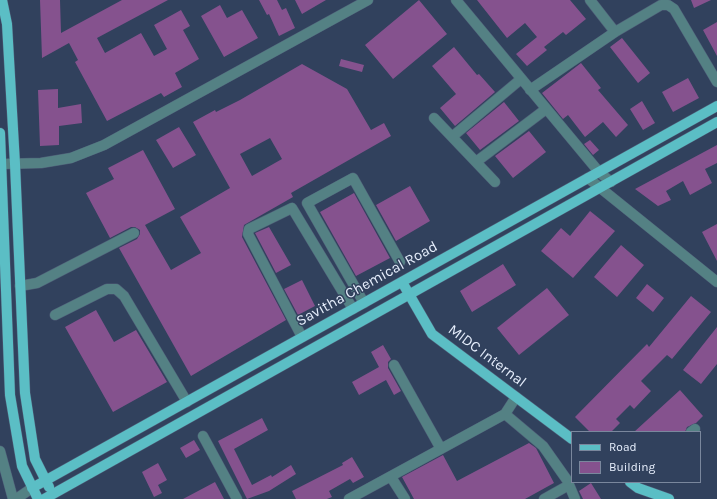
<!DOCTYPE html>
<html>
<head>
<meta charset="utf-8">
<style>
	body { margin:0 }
	#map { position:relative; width:717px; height:499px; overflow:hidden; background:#31415d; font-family:Karla,sans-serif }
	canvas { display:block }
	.legend { position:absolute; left:571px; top:431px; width:130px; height:52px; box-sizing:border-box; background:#31415d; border:1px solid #7a879d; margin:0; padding:5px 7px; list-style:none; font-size:12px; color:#e7effd }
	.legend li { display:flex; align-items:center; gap:8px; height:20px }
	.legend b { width:20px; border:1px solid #7a879d }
</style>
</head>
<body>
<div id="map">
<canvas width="717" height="499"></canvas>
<ul class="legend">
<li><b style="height:5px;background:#5bbec5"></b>Road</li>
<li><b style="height:11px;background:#85528e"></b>Building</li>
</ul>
</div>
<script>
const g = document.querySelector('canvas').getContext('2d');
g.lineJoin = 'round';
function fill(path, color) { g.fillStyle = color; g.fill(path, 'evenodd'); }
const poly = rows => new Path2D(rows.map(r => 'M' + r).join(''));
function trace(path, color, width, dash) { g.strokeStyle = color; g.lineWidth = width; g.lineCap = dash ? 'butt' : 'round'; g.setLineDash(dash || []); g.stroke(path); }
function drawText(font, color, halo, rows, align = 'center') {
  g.font = font + ' Karla,sans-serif'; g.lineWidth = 3; g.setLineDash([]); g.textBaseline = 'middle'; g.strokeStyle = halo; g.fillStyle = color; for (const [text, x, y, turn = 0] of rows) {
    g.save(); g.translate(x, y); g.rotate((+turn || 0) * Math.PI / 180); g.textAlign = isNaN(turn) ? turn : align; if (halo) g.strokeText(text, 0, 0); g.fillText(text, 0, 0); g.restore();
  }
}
fill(poly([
	[40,0,60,0,61,33,122,0,168,0,97,38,105,53,141,33,154,56,167,49,154,25,181,10,190,26,183,30,199,59,175,73,182,87,164,97,161,93,107,121,75,62,78,60,69,43,42,58],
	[259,0,277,0,282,10,286,8,295,28,279,36,269,14,267,15],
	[295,0,326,0,302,14],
	[419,0,447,34,393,79,365,45],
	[477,0,570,0,586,19,566,35,563,32,544,47,547,50,527,66,516,54,537,37,525,23,507,38],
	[691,0,711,0,694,8],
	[220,5,227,18,242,10,258,38,224,57,201,16],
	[717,22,717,56,703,30],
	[622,38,650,73,638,83,610,47],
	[454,47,477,75,479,74,495,92,455,126,440,108,456,94,432,66],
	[341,59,364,65,362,72,339,66],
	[581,63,601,88,598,90,628,125,616,137,603,122,585,137,568,115,563,119,542,93],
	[302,64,347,89,371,130,384,123,391,136,291,193,293,197,244,225,242,237,286,320,191,376,119,248,137,239,140,234,140,230,135,227,131,227,110,238,86,193,114,179,108,168,143,150,175,209,145,225,171,270,201,253,180,217,230,188,193,122,215,110,216,112,240,100],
	[270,138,282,159,252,176,240,154],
	[688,78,699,98,673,112,662,92],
	[58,89,58,108,81,104,82,123,59,126,59,145,40,146,38,90],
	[642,101,655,123,643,130,630,109],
	[504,102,519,121,480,150,466,133],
	[179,127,196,155,173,168,156,140],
	[529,131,546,152,513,178,495,156],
	[590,140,599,150,593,155,584,144],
	[717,145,717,163,705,169,712,183,690,195,683,181,666,191,671,200,658,206,635,189],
	[410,186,430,221,396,241,376,205],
	[354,193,390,258,356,276,320,212],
	[590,211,615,231,573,278,541,251,561,228,570,236],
	[717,224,717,261,702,232],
	[269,227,291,265,276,273,255,233],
	[621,245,644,265,617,297,594,277],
	[503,264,516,285,472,312,460,291],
	[302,280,315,306,298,315,284,289],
	[647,284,664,298,653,312,636,298],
	[547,288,569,315,519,355,497,328],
	[691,296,711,312,672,359,667,355,641,381,651,391,634,409,630,405,616,419,620,423,611,432,590,432,575,417,647,344,649,347],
	[96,310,114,342,136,330,167,382,113,412,65,327],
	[717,327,717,364,701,384,683,370],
	[383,345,391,359,388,362,388,368,401,391,394,395,386,380,359,395,352,382,379,367,371,352],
	[680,390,703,416,696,423,687,427,685,432,634,432],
	[262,418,268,430,234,449,252,485,271,475,272,477,291,465,296,474,269,491,247,499,218,441],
	[194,440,200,450,186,458,180,448],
	[529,443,536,448,554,483,525,499,414,499,402,477,443,455,457,481],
	[352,457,364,477,353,483,350,479,329,491,332,497,327,499,296,499,292,491,343,465,342,463],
	[158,463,167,480,158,485,162,493,154,497,142,472],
	[215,482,224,499,183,499],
	[591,483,601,499,583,499,579,491]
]), '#85528e');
const minor = poly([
	[456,0,599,172,611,182],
	[590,0,615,32],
	[530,90,615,32,661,5,668,5,674,9,717,82],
	[434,118,495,182],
	[453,136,521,79],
	[476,162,546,109],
	[2,164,41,163,71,158,104,145,368,0],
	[588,178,717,282],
	[20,286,37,283,134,233],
	[364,303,307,203,353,178,400,262],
	[55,315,107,289,116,289,124,296,187,402],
	[302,337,248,234,249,229,292,208,353,309],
	[394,365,441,449],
	[516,397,505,414,543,446,567,480,575,499],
	[691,432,695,429],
	[203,436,237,499],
	[0,451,13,499],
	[391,477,405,499],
	[16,499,32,488],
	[349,499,505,414],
	[544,499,569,485]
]);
const major = poly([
	[2,0,7,24,15,164,25,393,35,459,49,487],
	[0,133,10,395,22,466,38,499],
	[402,282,432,334,572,439],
	[630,482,638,488,669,499],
	[32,488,717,106],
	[44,499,717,122]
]);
trace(minor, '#4e5d77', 11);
trace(major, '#4e5d77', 11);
trace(minor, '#548184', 10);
trace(major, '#5bbec5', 10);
drawText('15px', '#e7effd', '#31415d', [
	["Savitha Chemical Road",367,284,-29],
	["MIDC Internal",487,356,37]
]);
</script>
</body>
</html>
